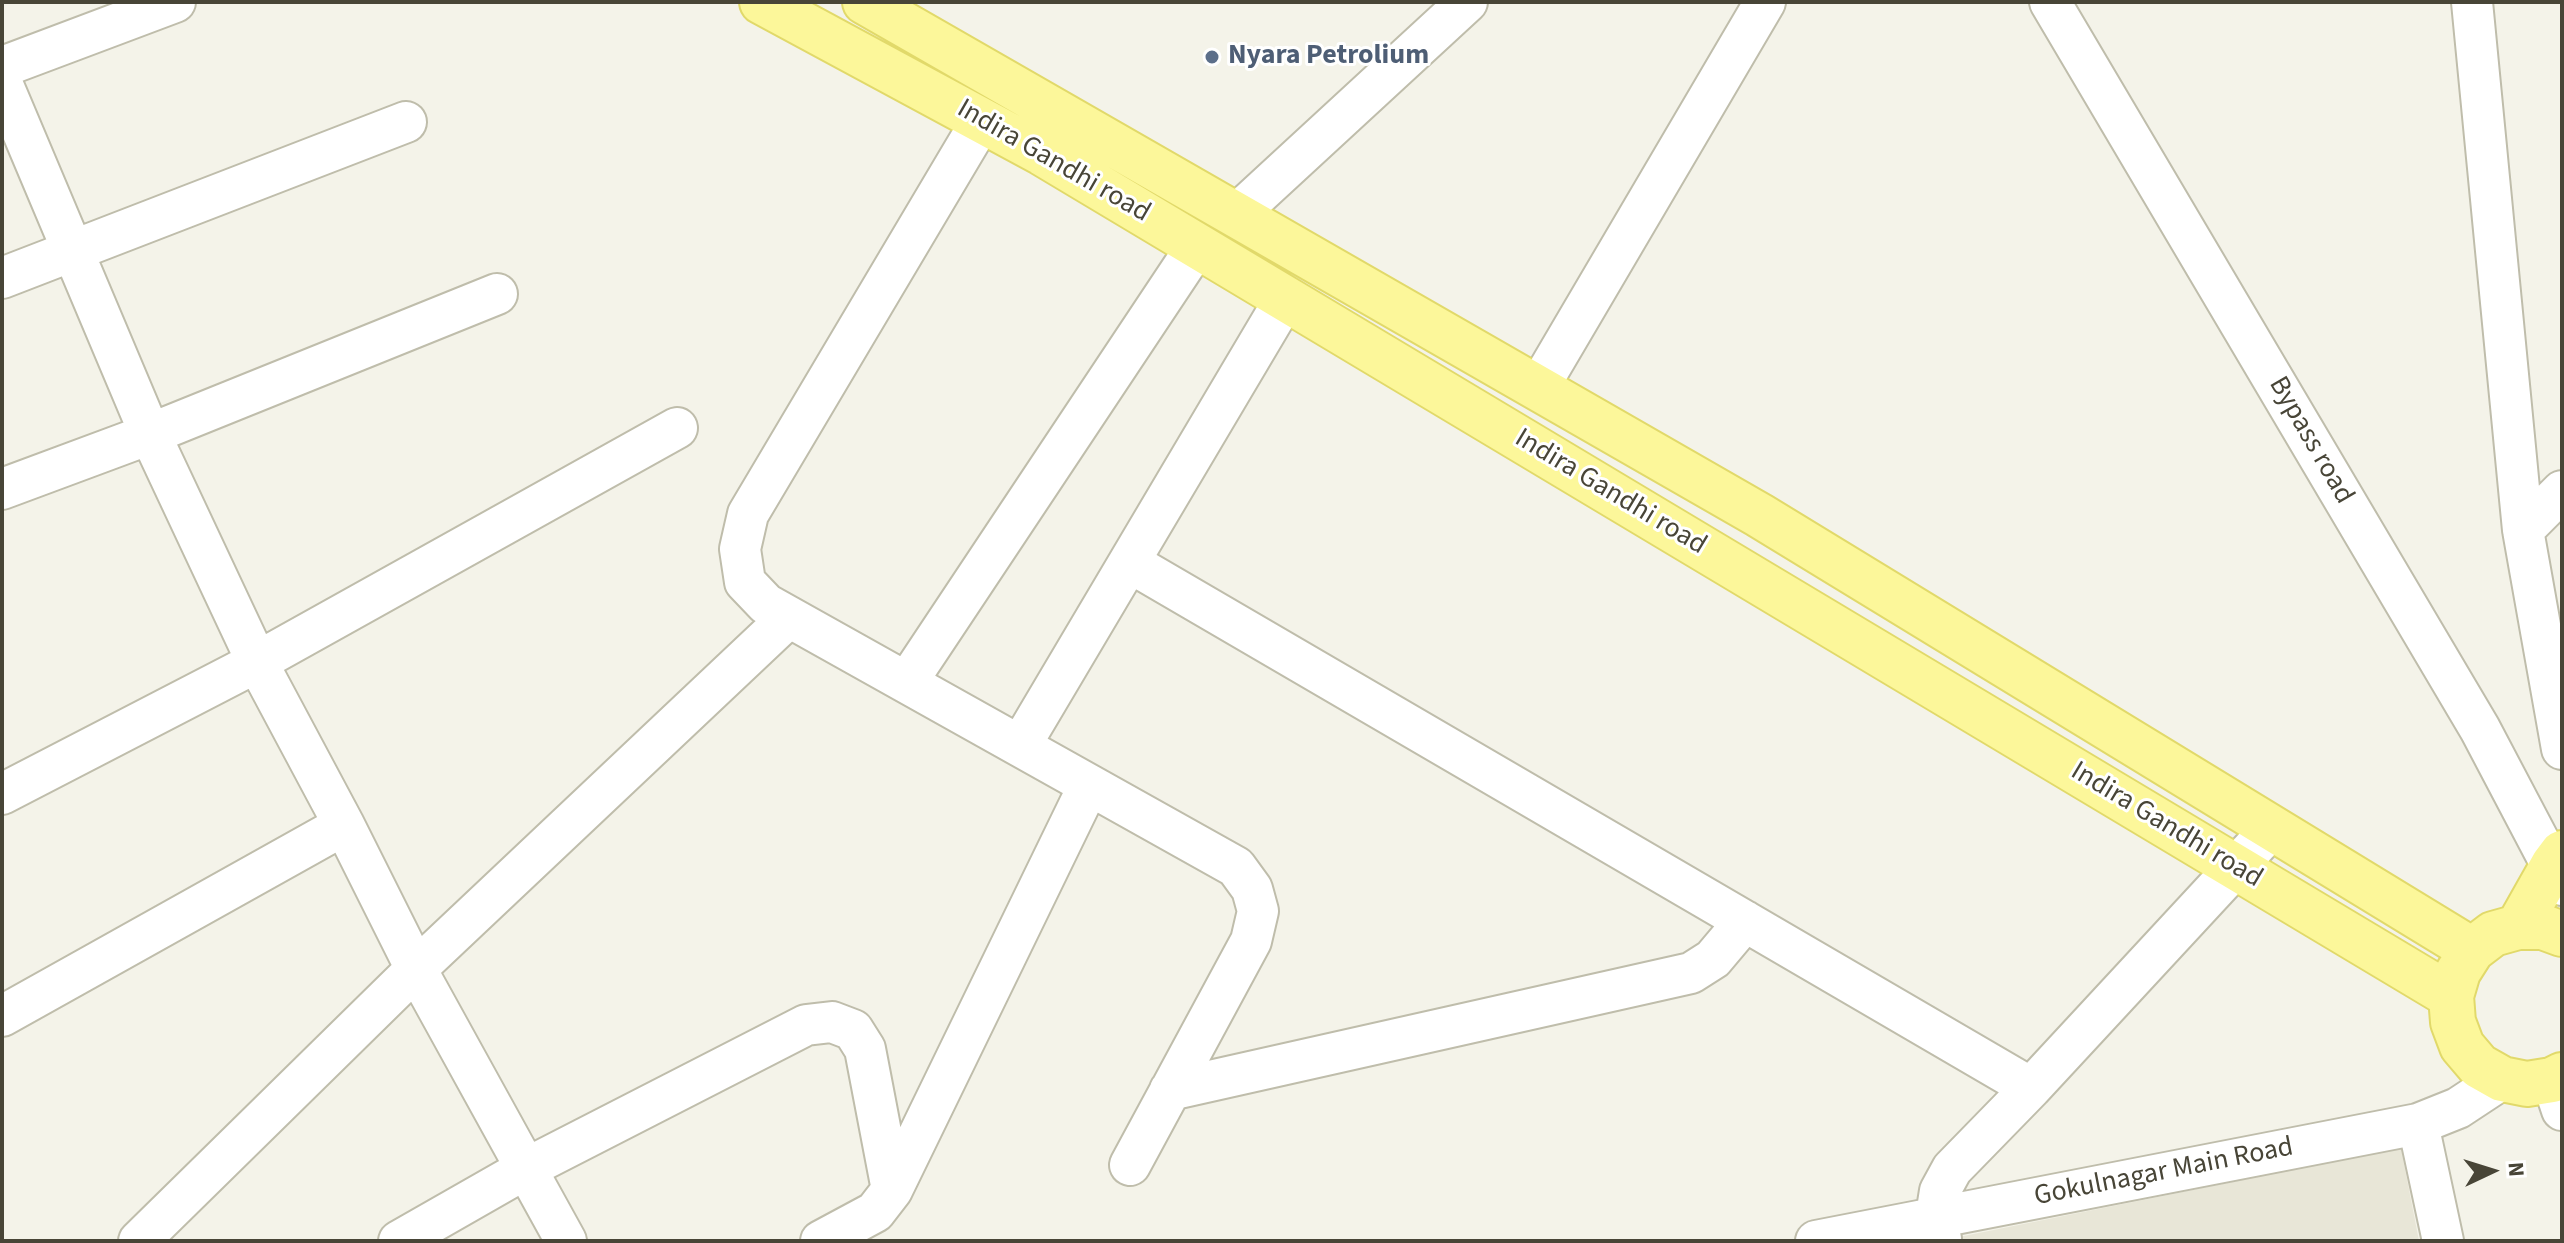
<!DOCTYPE html>
<html>
<head>
<meta charset="utf-8">
<style>
	body { margin:0 }
	#map { position:relative; width:2564px; height:1243px; overflow:hidden; background:#f4f3e9; font-family:"Source Sans 3",sans-serif }
	canvas { display:block }
	.frame { position:absolute; inset:0; border:4px solid #484537; pointer-events:none }
	.north { position:absolute; left:2452px; top:1131px; width:80px; height:80px; -webkit-text-stroke:6px #fff; paint-order:stroke; rotate:86deg; font-size:22px; font-weight:700; line-height:32px; text-align:center; color:#484537 }
	.north::after { content:''; display:block; margin:auto; width:28px; height:36px; background:#484537; clip-path:polygon(50% 0,100% 100%,50% 72%,0 100%) }
</style>
</head>
<body>
<div id="map">
<canvas width="2564" height="1243"></canvas>
<div class="frame"></div>
<div class="north">N</div>
</div>
<script>
const g = document.querySelector('canvas').getContext('2d');
g.lineJoin = 'round';
function fill(path, color) { g.fillStyle = color; g.fill(path, 'evenodd'); }
const poly = rows => new Path2D(rows.map(r => 'M' + r).join(''));
function trace(path, color, width, dash) { g.strokeStyle = color; g.lineWidth = width; g.lineCap = dash ? 'butt' : 'round'; g.setLineDash(dash || []); g.stroke(path); }
function drawText(font, color, halo, rows, align = 'center') {
  g.font = font + ' "Source Sans 3",sans-serif'; g.lineWidth = 6; g.setLineDash([]); g.textBaseline = 'middle'; g.strokeStyle = halo; g.fillStyle = color; for (const [text, x, y, turn = 0] of rows) {
    g.save(); g.translate(x, y); g.rotate((+turn || 0) * Math.PI / 180); g.textAlign = isNaN(turn) ? turn : align; if (halo) g.strokeText(text, 0, 0); g.fillText(text, 0, 0); g.restore();
  }
}
fill(poly([
	[2401,1148,2419,1241,1939,1241]
]), '#e8e6d7');
const minor = poly([
	[2050,2,2480,729,2562,885],
	[2472,2,2523,530,2562,749],
	[2,67,175,2],
	[2,83,150,434,257,662,344,825,416,969,566,1241],
	[982,120,748,514,740,549,745,582,766,604,1236,867,1252,889,1258,911,1251,941,1130,1165],
	[1236,215,1467,2],
	[2,278,406,122],
	[1538,388,1765,2],
	[2,489,150,434,497,294],
	[2523,530,2562,491],
	[1129,562,2031,1088],
	[907,682,1197,246],
	[1020,746,1285,299],
	[2,794,257,662,677,428],
	[2,1016,344,825],
	[2552,1080,2562,1110],
	[1170,1090,1691,973,1713,959,1745,921],
	[2418,1124,2443,1241],
	[1941,1239,1936,1216,1940,1191,1952,1169,2031,1088,2271,829],
	[139,1241,416,969,789,617],
	[399,1241,527,1168,806,1025,832,1022,853,1030,865,1049,892,1190],
	[821,1241,875,1212,892,1190,1089,785],
	[1816,1241,2418,1124,2458,1108,2502,1079]
]);
const major = poly([
	[762,2,1042,153,2451,996],
	[865,2,1759,515,2472,950],
	[2518,927,2553,865,2562,853],
	[2562,934,2543,927,2518,927,2493,934,2472,950,2458,972,2451,996,2453,1022,2462,1046,2479,1066,2502,1079,2527,1084,2552,1080,2562,1075]
]);
trace(minor, '#bfbdab', 44);
trace(major, '#e1d96a', 48);
trace(minor, '#fff', 40);
trace(major, '#fcf79a', 44);
for (const [x, y, r, color] of [
	[1212,57,8,"#5c6f8a"]
]) { const dot = new Path2D(); dot.arc(x, y, r, 0, 2 * Math.PI); g.fillStyle = color; g.fill(dot); trace(dot, '#fff', 3); }
drawText('bold 28px', '#4e5e75', '#fff', [
	["Nyara Petrolium",1228,57]
], 'left');
drawText('28px', '#484537', '#fff', [
	["Indira Gandhi road",1053,162,30],
	["Bypass road",2310,441,60],
	["Indira Gandhi road",1610,493,31],
	["Indira Gandhi road",2166,826,31],
	["Gokulnagar Main Road",2164,1173,-11]
]);
</script>
</body>
</html>
